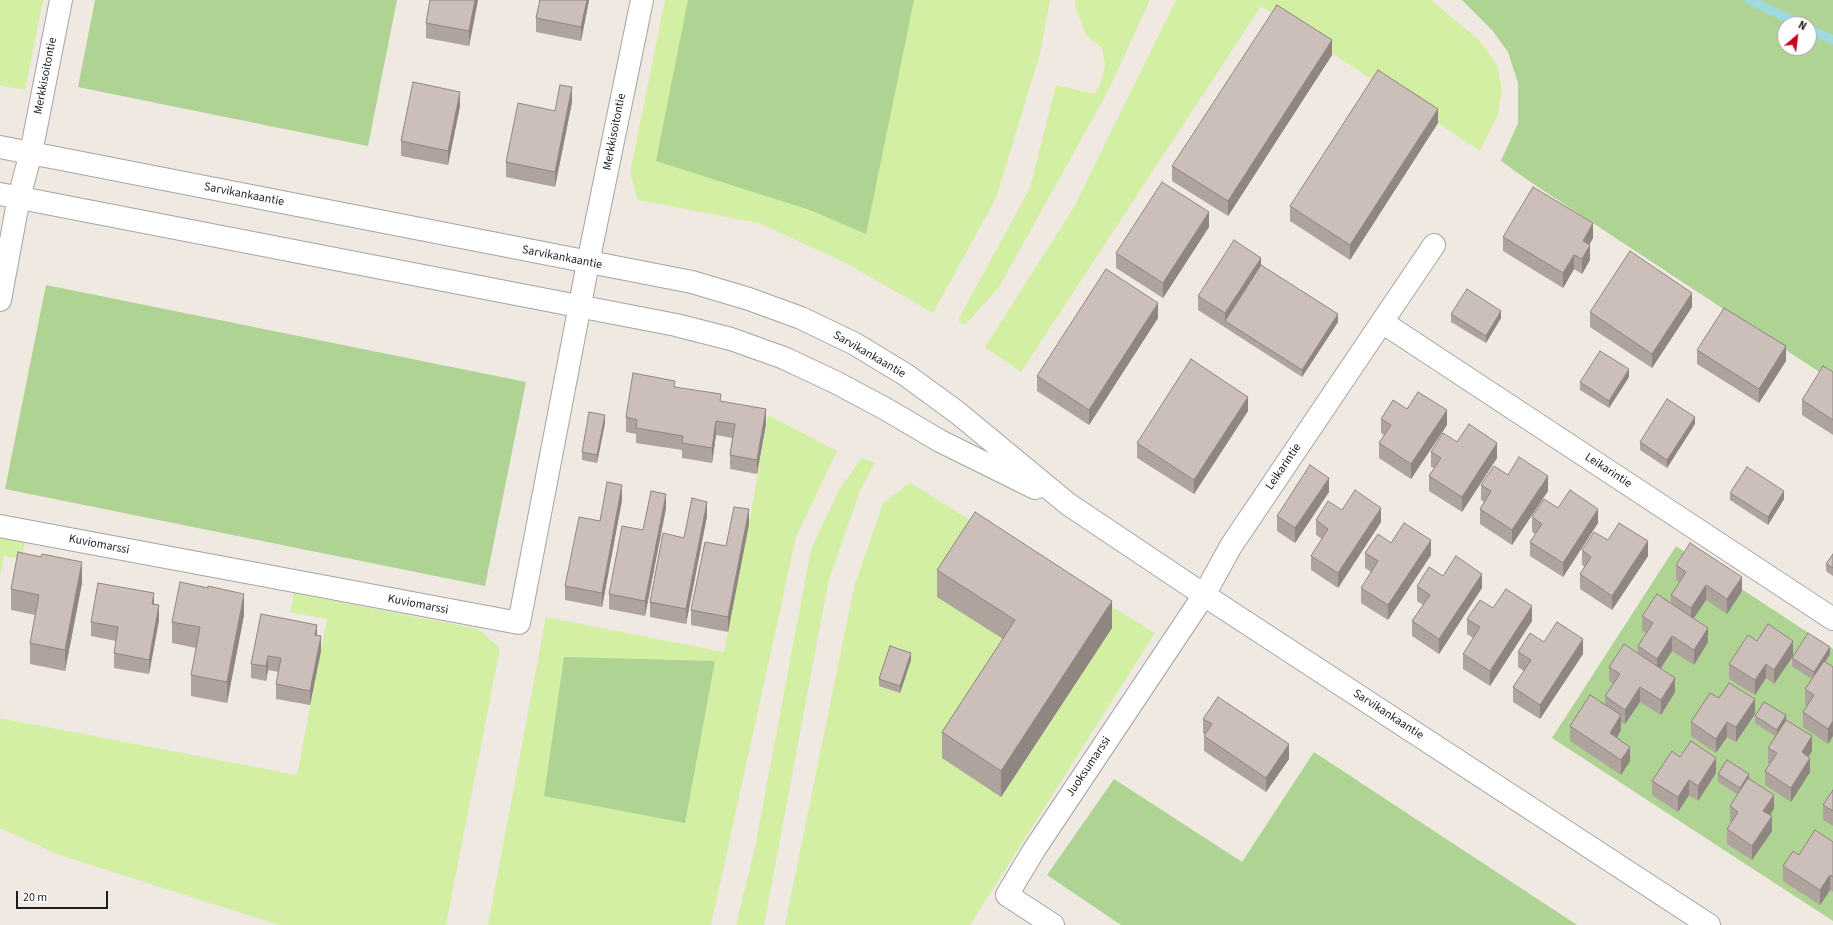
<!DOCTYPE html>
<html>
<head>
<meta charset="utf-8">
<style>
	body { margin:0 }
	#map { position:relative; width:1833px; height:925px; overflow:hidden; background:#efe9e2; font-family:"Source Sans 3",sans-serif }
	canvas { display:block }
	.north { position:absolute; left:1777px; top:16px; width:40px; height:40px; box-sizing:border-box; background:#fff; border:1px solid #a5a5a5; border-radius:50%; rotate:28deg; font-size:11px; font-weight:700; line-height:16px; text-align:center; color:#1d1d1d }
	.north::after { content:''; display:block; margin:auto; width:14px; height:18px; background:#ca001a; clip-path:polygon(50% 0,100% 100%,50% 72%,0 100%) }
	.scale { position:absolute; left:16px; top:891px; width:92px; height:18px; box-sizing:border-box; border:2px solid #1d1d1d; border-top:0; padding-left:5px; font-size:12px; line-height:14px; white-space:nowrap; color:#1d1d1d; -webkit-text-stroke:3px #fff; paint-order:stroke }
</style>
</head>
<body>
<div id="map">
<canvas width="1833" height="925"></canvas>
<div class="north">N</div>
<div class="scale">20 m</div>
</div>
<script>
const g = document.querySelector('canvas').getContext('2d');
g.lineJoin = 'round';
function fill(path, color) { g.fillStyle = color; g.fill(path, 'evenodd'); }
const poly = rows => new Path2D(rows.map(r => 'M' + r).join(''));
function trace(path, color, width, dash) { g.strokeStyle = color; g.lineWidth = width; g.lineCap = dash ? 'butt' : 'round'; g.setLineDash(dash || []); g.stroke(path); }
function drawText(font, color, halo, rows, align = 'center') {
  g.font = font + ' "Source Sans 3",sans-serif'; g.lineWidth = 3; g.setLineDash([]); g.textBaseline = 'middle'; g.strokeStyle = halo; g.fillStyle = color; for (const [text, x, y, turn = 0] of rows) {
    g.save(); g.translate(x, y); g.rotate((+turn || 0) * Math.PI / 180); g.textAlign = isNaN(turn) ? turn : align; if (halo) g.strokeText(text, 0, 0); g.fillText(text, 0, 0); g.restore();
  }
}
fill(poly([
	[0,0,43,0,25,90,0,85],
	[665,0,1050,0,1040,54,996,198,933,313,846,263,759,223,638,200,630,173],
	[1076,0,1150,0,1108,91,999,287,965,325,958,320,1030,188,1056,85,1095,94,1101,82,1105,65,1102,48,1086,35,1075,6],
	[1176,0,1431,0,1480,41,1497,65,1502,89,1498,115,1480,151,1261,6,1021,372,985,347,1074,207],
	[768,415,837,451,796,537,711,925,488,925,546,617,724,652,749,524],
	[862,458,875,463,859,493,828,583,764,925,736,925,755,847,811,549,839,490],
	[910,483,1155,633,970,925,785,925,854,587,883,503],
	[0,537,25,542,22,559,4,556,0,577],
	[294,593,478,629,500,648,446,925,279,925,60,855,0,828,0,718,297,775,327,619,290,612]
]), '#d2efa3');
fill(poly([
	[95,0,397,0,368,146,78,87],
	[688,0,914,0,866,234,810,210,656,161],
	[1462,0,1833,0,1833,381,1532,183,1501,161,1518,123,1518,83,1508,52,1492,30],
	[1785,24,1809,24,1809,48,1785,48],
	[46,285,526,382,485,586,5,489],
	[1676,546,1833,649,1833,921,1552,738],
	[564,657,715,661,685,823,544,796],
	[1314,752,1577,925,1121,925,1047,875,1114,779,1242,862]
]), '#aed393');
trace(poly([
	[1749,0,1800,24],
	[1809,29,1833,40]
]), '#9edbe1', 9);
const minor = poly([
	[0,147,692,282,749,299,801,318,855,344,906,375,958,413,1068,504,1204,595,1709,925],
	[0,194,676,325,731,339,784,358,835,382,884,408,940,441,1035,488],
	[0,300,19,197,31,153,61,0],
	[1382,322,1434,245],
	[0,526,519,623,588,263,642,0],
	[1053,925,1007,895,1034,850,1204,595,1231,546,1382,322,1833,619]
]);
trace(minor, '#a4a4a4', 24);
trace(minor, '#fff', 22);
fill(poly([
	[430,0,478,0,469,46,426,38,426,23],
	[540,0,589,0,581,41,536,32,536,18],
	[1332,55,1228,216,1172,181,1172,166],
	[572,102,555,187,506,177,506,162,555,111],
	[460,106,448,165,401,156,401,141],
	[1438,123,1350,260,1290,221,1290,206],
	[1209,227,1163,298,1116,268,1116,253],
	[1503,237,1593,238,1589,245,1590,260,1582,274,1574,269,1563,288,1503,251],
	[1261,265,1338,322,1302,377,1198,310,1198,296],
	[1692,307,1652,368,1590,327,1590,312],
	[1451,314,1501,318,1486,343,1451,322],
	[1158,318,1089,425,1037,391,1037,376],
	[1697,350,1786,361,1759,403,1697,364],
	[1833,372,1833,435,1802,415,1802,400],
	[1629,377,1609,408,1580,390,1580,382],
	[675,387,721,402,766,424,757,474,730,469,730,455,732,438,716,435,712,463,682,458,682,450,636,443,636,434,626,432,626,417],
	[1407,409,1447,425,1411,479,1379,458,1379,443,1384,435,1381,433,1381,419],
	[1248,411,1194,494,1137,458,1137,443],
	[605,423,597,463,582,460,582,452],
	[1695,424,1667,468,1640,450,1640,442],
	[1457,442,1497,458,1462,512,1429,491,1429,476,1434,468,1431,467,1431,452],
	[1508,475,1548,491,1512,545,1480,524,1480,509,1484,502,1481,500,1481,485],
	[1329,492,1295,543,1277,531,1277,516],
	[1730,493,1784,499,1768,525,1730,500],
	[622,500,602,607,565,600,565,586,600,521],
	[666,508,645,616,609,609,609,594,643,530],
	[1558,508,1598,523,1563,577,1530,556,1530,542,1535,534,1532,532,1532,517],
	[1342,510,1381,522,1338,588,1311,570,1311,556,1322,539,1316,535,1316,520],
	[707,516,686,624,650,617,650,602,684,538],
	[749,524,728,632,691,625,691,610,726,546],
	[1608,540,1648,556,1612,610,1580,589,1580,574,1585,567,1582,565,1582,550],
	[1391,543,1431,555,1388,620,1361,603,1361,588,1371,572,1365,568,1365,553],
	[1833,554,1833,576,1826,571,1826,564],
	[1676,565,1742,591,1727,614,1706,600,1694,618,1708,642,1694,665,1672,651,1661,668,1675,692,1661,715,1640,702,1625,724,1621,722,1621,730,1617,738,1630,761,1621,775,1570,741,1570,726,1605,705,1605,696,1613,684,1609,681,1609,667,1638,653,1638,646,1646,633,1642,631,1642,616,1671,603,1671,595,1679,582,1676,580],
	[937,570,1112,628,1001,797,942,758,942,732,1003,639,937,597],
	[1443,576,1482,588,1439,654,1412,636,1412,621,1423,605,1417,601,1417,586],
	[82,583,65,671,30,664,30,643,35,615,11,610,11,589],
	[154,604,159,620,149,674,114,668,114,653,116,641,91,636,91,622],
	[1493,608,1532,621,1490,686,1463,669,1463,654,1473,638,1467,634,1467,619],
	[261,614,317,636,321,651,310,705,276,699,276,684,279,672,268,670,266,681,251,678,251,664],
	[244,615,227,703,191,696,191,675,196,648,172,643,172,622],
	[1757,641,1793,656,1774,684,1766,678,1755,695,1729,679,1729,664],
	[1544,642,1583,654,1540,719,1513,702,1513,687,1524,671,1518,667,1518,652],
	[1830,654,1825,662,1833,667,1833,736,1828,744,1803,727,1803,712,1807,706,1805,704,1805,689,1812,679,1792,666,1792,658],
	[911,660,900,693,879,686,879,679],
	[1719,698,1755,714,1736,742,1727,737,1716,753,1691,736,1691,722],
	[1755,716,1786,720,1812,751,1808,757,1810,772,1791,802,1765,785,1765,771,1770,764,1768,763,1768,748,1775,736,1755,723],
	[1203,719,1289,759,1266,792,1204,751,1204,736,1205,735,1203,733],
	[1680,757,1716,773,1698,801,1689,795,1678,812,1652,795,1652,781],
	[1718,774,1749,779,1774,809,1770,815,1772,831,1752,860,1727,844,1727,829,1732,822,1730,821,1730,806,1737,794,1718,782],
	[1833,790,1833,826,1823,820,1823,805],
	[1833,842,1833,892,1830,890,1820,905,1783,881,1783,866,1799,855]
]), '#afa39e');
fill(poly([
	[475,0,478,0,469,46,469,31],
	[587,0,589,0,581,41,581,27],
	[1332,40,1332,55,1228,216,1228,201],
	[572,87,572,102,555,187,555,172],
	[460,92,460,106,448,165,448,151],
	[1438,109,1438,123,1350,260,1350,245],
	[1209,212,1209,227,1163,298,1163,283],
	[1593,223,1593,238,1583,255,1583,241],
	[1590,245,1590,260,1582,274,1582,259],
	[1574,255,1574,269,1563,288,1563,273],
	[1261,258,1261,273,1225,321,1225,313],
	[1692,293,1692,307,1652,368,1652,354],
	[1158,303,1158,318,1089,425,1089,410],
	[1501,311,1501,318,1486,343,1486,336],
	[1338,314,1338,322,1302,377,1302,370],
	[1786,346,1786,361,1759,403,1759,389],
	[1629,369,1629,377,1609,408,1609,401],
	[1248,397,1248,411,1194,494,1194,480],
	[766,409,766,424,757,474,757,460],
	[1447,410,1447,425,1411,479,1411,464],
	[605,415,605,423,597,463,597,455],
	[1695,417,1695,424,1667,468,1667,460],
	[716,421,716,435,712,463,712,448],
	[1497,443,1497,458,1462,512,1462,497],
	[1548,476,1548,491,1512,545,1512,530],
	[1329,478,1329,492,1295,543,1295,528],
	[622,485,622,500,602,607,602,593],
	[1784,491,1784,499,1768,525,1768,517],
	[666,494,666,508,645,616,645,601],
	[707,502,707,516,686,624,686,609],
	[1381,508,1381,522,1338,588,1338,573],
	[749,509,749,524,728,632,728,617],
	[1598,509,1598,523,1563,577,1563,563],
	[1431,540,1431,555,1388,620,1388,605],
	[1648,541,1648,556,1612,610,1612,596],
	[82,562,82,583,65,671,65,650],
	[1482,574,1482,588,1439,654,1439,639],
	[1742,577,1742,591,1727,614,1727,599],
	[1706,585,1706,600,1691,622,1691,608],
	[154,593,154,608,152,604],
	[244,594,244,615,227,703,227,682],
	[1112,601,1112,628,1001,797,1001,771],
	[159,605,159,620,149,674,149,660],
	[1532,606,1532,621,1490,686,1490,671],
	[317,625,317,640,315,635],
	[1708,628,1708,642,1694,665,1694,650],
	[321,636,321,651,310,705,310,691],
	[1672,636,1672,651,1657,674,1657,659],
	[1583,639,1583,654,1540,719,1540,705],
	[1793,641,1793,656,1774,684,1774,670],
	[1830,647,1830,654,1814,680,1814,672],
	[911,653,911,660,900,693,900,686],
	[268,656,268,670,266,681,266,666],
	[1766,664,1766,678,1755,695,1755,680],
	[1675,678,1675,692,1661,715,1661,700],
	[1640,687,1640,702,1625,724,1625,710],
	[1755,699,1755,714,1736,742,1736,727],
	[1621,715,1621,730,1610,748,1610,733],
	[1786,715,1786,723,1777,737,1777,730],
	[1833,721,1833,736,1828,744,1828,729],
	[1727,722,1727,737,1716,753,1716,739],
	[1812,736,1812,751,1802,767,1802,752],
	[1289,744,1289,759,1266,792,1266,778],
	[1630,747,1630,761,1621,775,1621,760],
	[1716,758,1716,773,1698,801,1698,786],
	[1810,758,1810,772,1791,802,1791,788],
	[1749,774,1749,782,1740,796,1740,788],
	[1689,780,1689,795,1678,812,1678,797],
	[1774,795,1774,809,1763,825,1763,811],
	[1772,816,1772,831,1752,860,1752,846],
	[1830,875,1830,890,1820,905,1820,890]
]), '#8f8581');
const building = poly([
	[430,0,475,0,469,31,426,23,430,0],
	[540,0,587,0,581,27,536,18,540,0],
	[1277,5,1332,40,1228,201,1172,166,1277,5],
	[1378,70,1438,109,1350,245,1290,206,1378,70],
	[413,82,460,92,448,151,401,141,413,82],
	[560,85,572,87,555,172,506,162,518,103,555,111,560,85],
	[1162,182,1209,212,1163,283,1116,253,1162,182],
	[1533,187,1593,223,1583,241,1590,245,1582,259,1574,255,1563,273,1503,237,1533,187],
	[1234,240,1261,258,1225,313,1198,296,1234,240],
	[1630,251,1692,293,1652,354,1590,312,1630,251],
	[1261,265,1338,314,1302,370,1225,321,1261,265],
	[1106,269,1158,303,1089,410,1037,376,1106,269],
	[1467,289,1501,311,1486,336,1451,314,1467,289],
	[1724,308,1786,346,1759,389,1697,350,1724,308],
	[1600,351,1629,369,1609,401,1580,382,1600,351],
	[1191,359,1248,397,1194,480,1137,443,1191,359],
	[1823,366,1833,372,1833,420,1802,400,1823,366],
	[633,373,675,381,674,387,721,394,720,401,766,409,757,460,730,455,735,424,716,421,712,448,682,443,683,436,636,428,637,420,626,417,633,373],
	[1418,392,1447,410,1411,464,1379,443,1391,425,1381,419,1393,400,1407,409,1418,392],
	[1667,399,1695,417,1667,460,1640,442,1667,399],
	[589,412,605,415,597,455,582,452,589,412],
	[1469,424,1497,443,1462,497,1429,476,1441,458,1431,452,1443,433,1457,442,1469,424],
	[1519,457,1548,476,1512,530,1480,509,1491,491,1481,485,1494,466,1508,475,1519,457],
	[1310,465,1329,478,1295,528,1277,516,1310,465],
	[1747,467,1784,491,1768,517,1730,493,1747,467],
	[607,482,622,485,602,593,565,586,579,517,600,521,607,482],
	[1355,490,1381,508,1338,573,1311,556,1328,529,1316,520,1328,501,1342,510,1355,490],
	[1570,490,1598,509,1563,563,1530,542,1542,524,1532,517,1544,499,1558,508,1570,490],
	[651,491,666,494,645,601,609,594,622,526,643,530,651,491],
	[692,498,707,502,686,609,650,602,663,533,684,538,692,498],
	[734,507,749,509,728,617,691,610,705,542,726,546,734,507],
	[975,512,1112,601,1001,771,942,732,1015,620,937,570,975,512],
	[1404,523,1431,540,1388,605,1361,588,1378,561,1365,553,1378,534,1391,543,1404,523],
	[1619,523,1648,541,1612,596,1580,574,1591,557,1582,550,1594,532,1608,540,1619,523],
	[1690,543,1742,577,1727,599,1706,585,1691,608,1671,595,1686,572,1676,565,1690,543],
	[18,552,41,557,42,554,82,562,65,650,30,643,39,595,11,589,18,552],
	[1833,554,1833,568,1826,564,1833,554],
	[1456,556,1482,574,1439,639,1412,621,1430,595,1417,586,1429,567,1443,576,1456,556],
	[180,582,208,588,208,586,244,594,227,682,191,675,200,627,172,622,180,582],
	[98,583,154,593,152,604,159,605,149,660,114,653,118,627,91,622,98,583],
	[1506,589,1532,606,1490,671,1463,654,1480,627,1467,619,1480,600,1493,608,1506,589],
	[1657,594,1708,628,1694,650,1672,636,1657,659,1638,646,1653,623,1642,616,1657,594],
	[261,614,317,625,315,635,321,636,310,691,276,684,281,658,268,656,266,666,251,664,261,614],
	[1557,622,1583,639,1540,705,1513,687,1531,660,1518,652,1530,633,1544,642,1557,622],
	[1768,624,1793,641,1774,670,1766,664,1755,680,1729,664,1748,635,1757,641,1768,624],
	[1808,633,1830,647,1814,672,1792,658,1808,633],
	[1624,644,1675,678,1661,700,1640,687,1625,710,1605,696,1620,674,1609,667,1624,644],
	[890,646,911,653,900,686,879,679,890,646],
	[1824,661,1833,667,1833,721,1828,729,1803,712,1814,695,1805,689,1824,661],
	[1729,683,1755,699,1736,727,1727,722,1716,739,1691,722,1710,693,1719,698,1729,683],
	[1590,695,1621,715,1610,733,1630,747,1621,760,1570,726,1590,695],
	[1218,697,1289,744,1266,778,1204,736,1212,724,1203,719,1218,697],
	[1764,702,1786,715,1777,730,1755,716,1764,702],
	[1786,720,1812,736,1802,752,1810,758,1791,788,1765,771,1777,753,1768,748,1786,720],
	[1691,741,1716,758,1698,786,1689,780,1678,797,1652,781,1672,751,1680,757,1691,741],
	[1727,760,1749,774,1740,788,1718,774,1727,760],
	[1748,778,1774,795,1763,811,1772,816,1752,846,1727,829,1738,812,1730,806,1748,778],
	[1833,790,1833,811,1823,805,1833,790],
	[1815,830,1833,842,1833,877,1830,875,1820,890,1783,866,1793,851,1799,855,1815,830]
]);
fill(building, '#ccbeb8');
trace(building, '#8f8581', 1);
drawText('12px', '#1d1d1d', '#fff', [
	["Merkkisoitontie",46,76,-79],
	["Merkkisoitontie",615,132,-79],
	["Sarvikankaantie",244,195,11],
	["Sarvikankaantie",562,258,11],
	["Sarvikankaantie",869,355,30],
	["Leikarintie",1284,467,-56],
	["Leikarintie",1608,471,33],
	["Kuviomarssi",99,545,11],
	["Kuviomarssi",418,605,11],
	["Sarvikankaantie",1388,715,33],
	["Juoksumarssi",1089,767,-56]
]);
</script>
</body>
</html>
